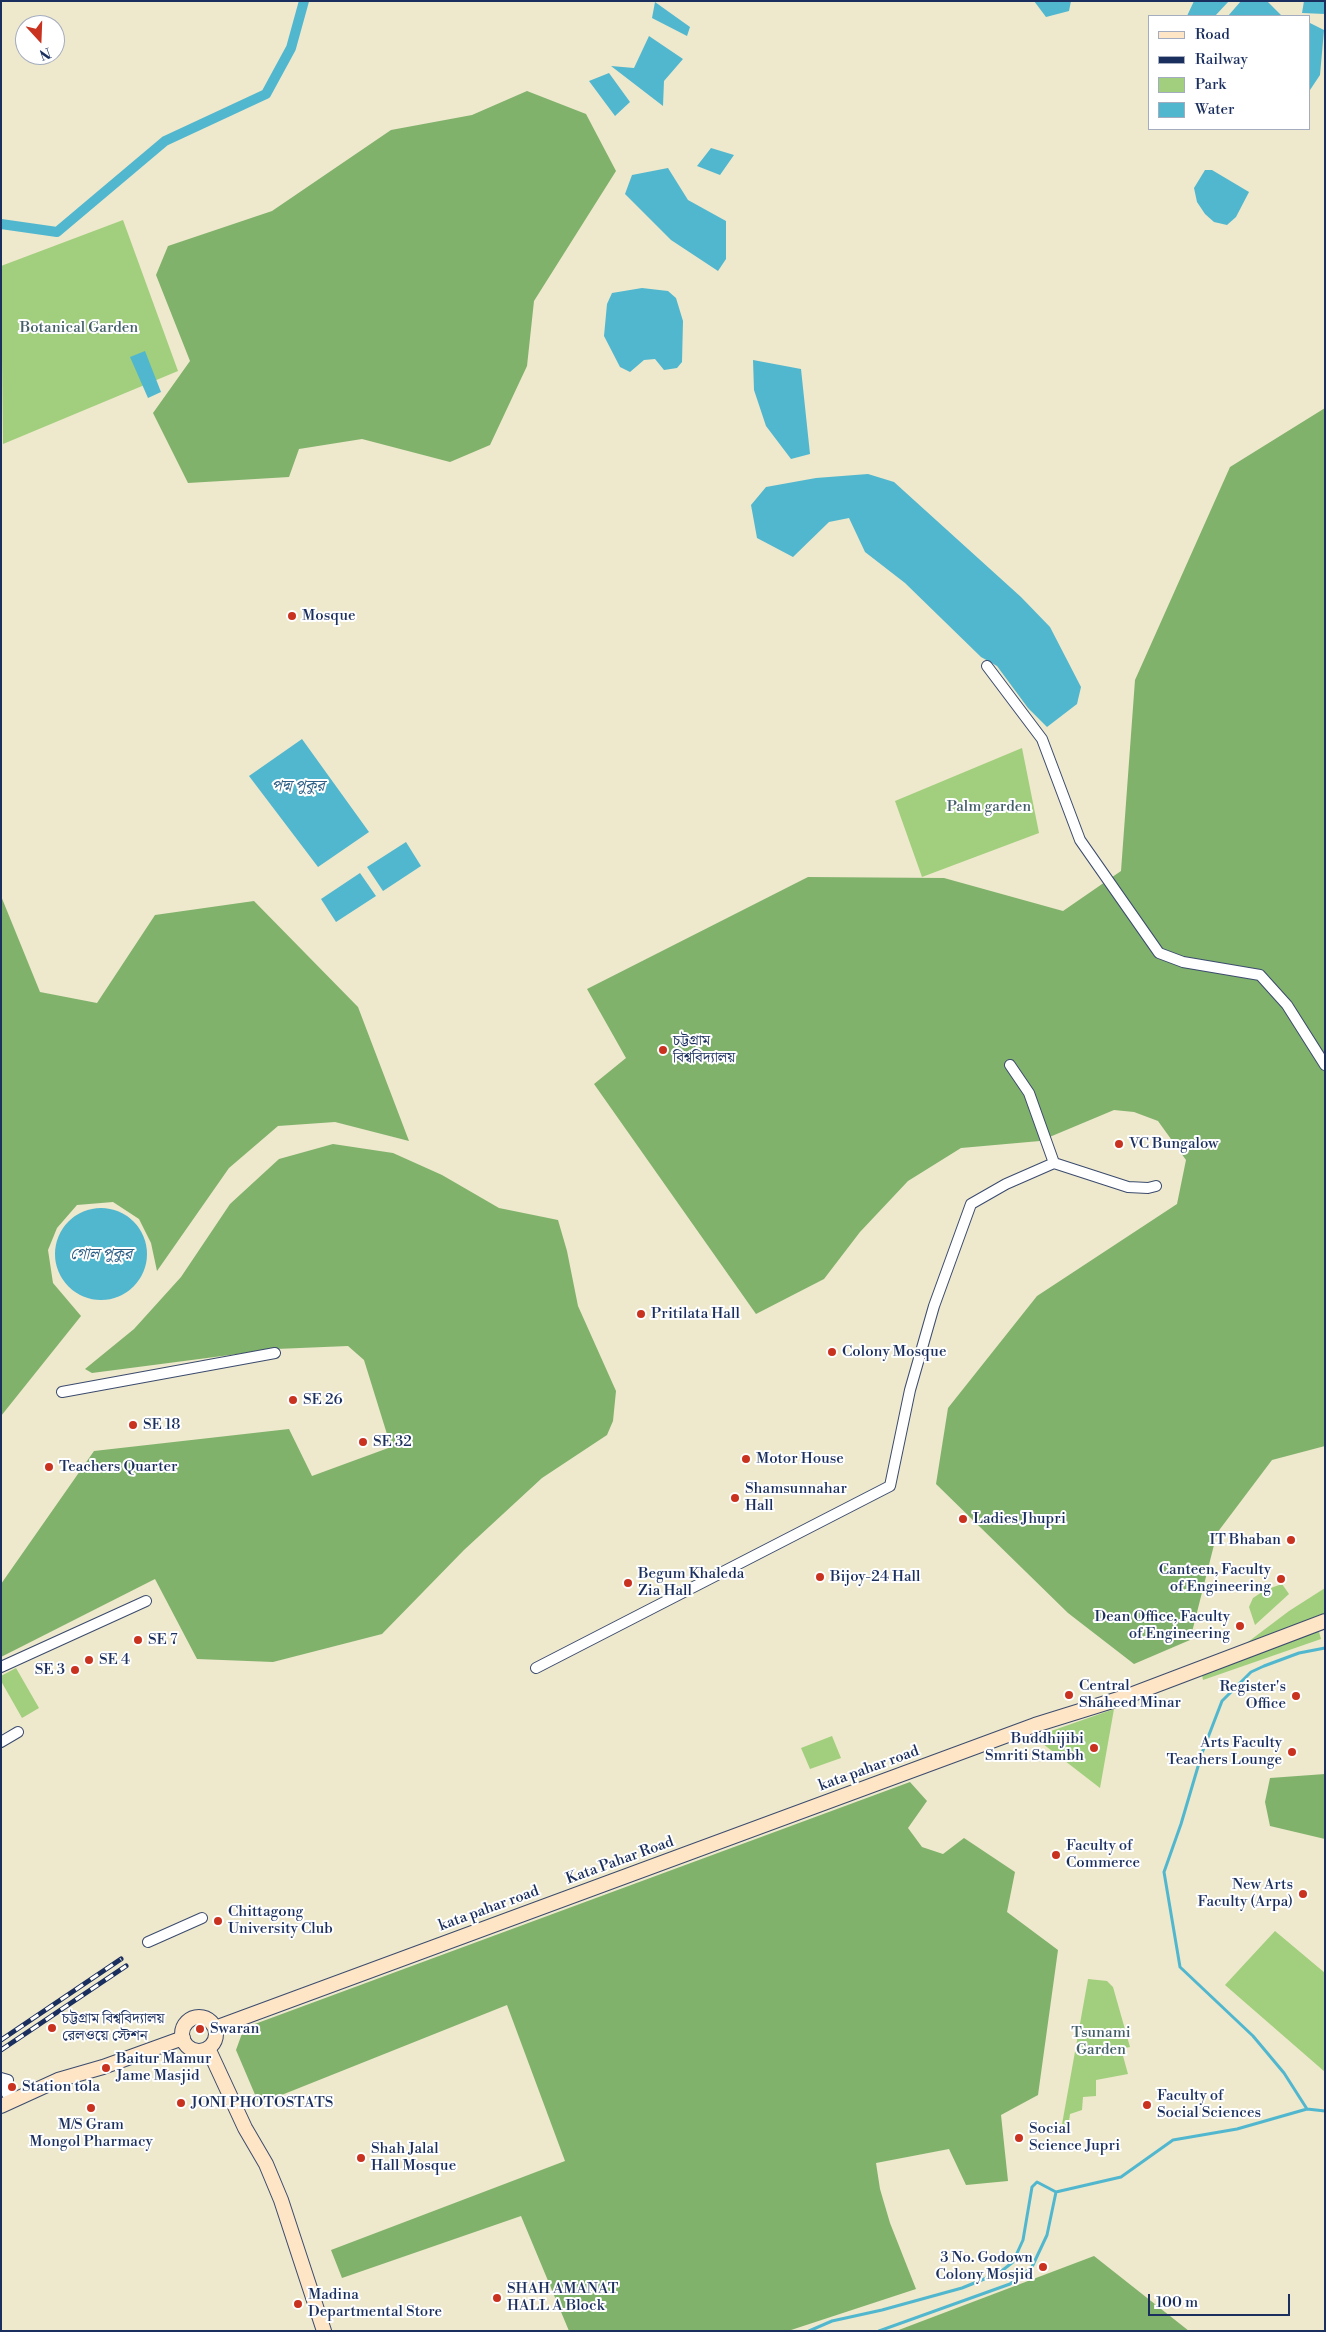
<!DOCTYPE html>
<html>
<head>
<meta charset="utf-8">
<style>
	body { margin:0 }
	#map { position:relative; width:1326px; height:2332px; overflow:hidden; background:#eee8cc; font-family:"Libre Bodoni",serif }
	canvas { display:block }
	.frame { position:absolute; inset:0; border:2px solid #1b2f5e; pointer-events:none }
	.legend { position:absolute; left:1148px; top:15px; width:162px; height:115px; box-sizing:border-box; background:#fff; border:1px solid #a4acbf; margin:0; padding:6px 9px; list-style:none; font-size:15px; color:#1b2f5e }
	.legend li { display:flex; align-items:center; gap:10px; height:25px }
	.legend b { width:25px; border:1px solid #a4acbf }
	.north { position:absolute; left:15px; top:15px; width:50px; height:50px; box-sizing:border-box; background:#fff; border:1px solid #a4acbf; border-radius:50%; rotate:160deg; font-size:14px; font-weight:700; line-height:20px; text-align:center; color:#1b2f5e }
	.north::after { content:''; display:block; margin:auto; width:18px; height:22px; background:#c8321e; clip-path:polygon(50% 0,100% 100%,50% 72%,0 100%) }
	.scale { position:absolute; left:1148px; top:2294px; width:142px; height:22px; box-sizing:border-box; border:2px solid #1b2f5e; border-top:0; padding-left:6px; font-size:15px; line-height:18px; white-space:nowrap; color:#1b2f5e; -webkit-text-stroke:4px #fff; paint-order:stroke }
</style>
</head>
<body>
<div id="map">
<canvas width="1326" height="2332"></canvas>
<div class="frame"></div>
<ul class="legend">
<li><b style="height:6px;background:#fde5c5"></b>Road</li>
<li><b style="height:6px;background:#1b2f5e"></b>Railway</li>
<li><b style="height:14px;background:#a1cf7d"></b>Park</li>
<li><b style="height:14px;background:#51b7cf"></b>Water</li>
</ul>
<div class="north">N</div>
<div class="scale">100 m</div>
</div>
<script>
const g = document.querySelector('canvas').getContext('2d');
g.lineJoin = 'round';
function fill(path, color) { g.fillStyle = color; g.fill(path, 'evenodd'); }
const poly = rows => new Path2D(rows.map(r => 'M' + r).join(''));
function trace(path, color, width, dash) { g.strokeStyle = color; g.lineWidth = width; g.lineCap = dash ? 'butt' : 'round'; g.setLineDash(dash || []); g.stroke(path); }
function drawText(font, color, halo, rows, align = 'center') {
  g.font = font + ' "Libre Bodoni","Noto Serif Bengali",serif'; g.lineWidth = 4; g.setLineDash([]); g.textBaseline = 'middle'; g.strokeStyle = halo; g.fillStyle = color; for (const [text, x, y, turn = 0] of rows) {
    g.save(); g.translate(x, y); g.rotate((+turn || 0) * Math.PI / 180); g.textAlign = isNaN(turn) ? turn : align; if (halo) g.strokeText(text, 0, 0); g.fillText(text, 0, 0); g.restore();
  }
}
fill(poly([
	[123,220,178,371,3,444,1,266],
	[1022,748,1039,833,922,877,895,801],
	[1282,1584,1289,1594,1255,1625,1249,1607,1253,1598,1265,1590],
	[1325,1588,1325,1613,1244,1645,1289,1611],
	[1318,1628,1321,1639,1203,1680,1201,1670],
	[16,1668,39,1708,22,1718,1,1681,1,1676],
	[1114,1709,1100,1788,1034,1737],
	[832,1736,841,1758,810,1769,801,1748],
	[1275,1931,1325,1973,1325,2072,1225,1985],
	[1088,1979,1107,1981,1113,1987,1130,2047,1125,2048,1123,2056,1128,2074,1096,2080,1096,2096,1083,2097,1082,2110,1070,2114,1068,2129,1061,2130]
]), '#a1cf7d');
fill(poly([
	[527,91,586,114,616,171,534,301,527,366,490,445,450,462,362,439,299,449,289,477,188,483,153,413,190,361,156,275,168,246,272,211,391,130,472,115],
	[1325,408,1325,1446,1272,1460,1217,1533,1190,1640,1134,1664,1068,1613,936,1484,948,1408,1037,1296,1177,1204,1186,1160,1158,1121,1134,1112,1114,1110,1040,1141,961,1148,908,1181,860,1232,824,1279,756,1314,594,1084,626,1058,587,989,808,877,944,878,1063,911,1121,871,1135,680,1230,467],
	[1,896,40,992,97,1003,155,915,254,901,358,1007,409,1141,335,1122,278,1126,229,1168,157,1271,151,1243,139,1219,113,1202,77,1205,57,1228,48,1250,53,1283,81,1316,1,1416],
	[333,1144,393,1153,442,1175,499,1208,558,1220,567,1251,578,1306,616,1391,613,1421,607,1435,542,1478,464,1550,382,1634,273,1662,197,1659,155,1579,1,1657,1,1584,94,1451,289,1429,312,1476,391,1447,364,1360,348,1346,276,1349,92,1373,85,1369,134,1329,181,1277,230,1204,279,1159],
	[1325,1774,1325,1839,1270,1826,1265,1802,1270,1778],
	[910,1782,927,1801,908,1828,922,1847,943,1854,964,1838,1015,1872,1007,1912,1058,1950,1038,2095,1001,2115,1008,2181,966,2185,949,2149,876,2163,880,2189,890,2223,916,2289,788,2331,569,2331,521,2216,342,2278,331,2250,565,2161,507,2005,259,2104,236,2050,244,2028],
	[1094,2256,1189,2331,896,2331]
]), '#80b26c');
fill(poly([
	[1034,1,1071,1,1069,11,1046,17],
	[1194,1,1229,1,1215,16,1187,16],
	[1241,1,1267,1,1282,16,1228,16],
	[1304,1,1325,1,1325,14,1302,13],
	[655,2,690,27,687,36,652,18],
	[1310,23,1324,30,1320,75,1310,90],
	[649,36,683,59,664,81,663,106,611,66,634,68],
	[609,73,630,102,615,116,589,81],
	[711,148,734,155,720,175,697,166],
	[668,168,688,200,726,221,726,259,718,271,671,240,625,194,632,175],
	[1205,170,1212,170,1249,192,1236,217,1227,225,1214,222,1205,214,1197,202,1194,188],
	[642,288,668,291,676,298,683,321,682,362,677,368,664,370,655,359,644,360,630,372,620,367,604,336,607,304,612,293],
	[145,351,161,392,148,398,130,357],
	[753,360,801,369,810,454,791,459,766,426,754,390],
	[868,474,894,482,1021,597,1050,627,1081,687,1077,704,1047,727,1028,708,997,666,981,657,905,583,865,552,849,518,829,522,793,557,757,538,751,505,766,487,816,478],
	[302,739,369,832,318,867,249,776],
	[406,842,421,866,383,891,367,867],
	[360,873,376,896,336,922,321,899],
	'55 1254a46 46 0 1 1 92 0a46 46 0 1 1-92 0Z'
]), '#51b7cf');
trace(poly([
	[1325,1648,1299,1653,1264,1666,1251,1672,1222,1701,1202,1753,1181,1824,1164,1872,1180,1967,1253,2036,1284,2073,1307,2109,1325,2111],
	[809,2331,832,2321,882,2310,962,2288,999,2273,1013,2262,1023,2240,1032,2187,1037,2182,1056,2192],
	[879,2331,1010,2284,1032,2267,1047,2235,1056,2192,1121,2177,1173,2140,1237,2129,1307,2109]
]), '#51b7cf', 3);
trace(poly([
	[1,224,57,232,165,141,266,94,291,48,304,1]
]), '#51b7cf', 10);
const street = poly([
	[987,666,1042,739,1080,840,1159,953,1183,962,1260,975,1287,1005,1325,1065],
	[1010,1065,1029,1093,1054,1163],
	[62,1392,275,1353],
	[1,1667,146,1601],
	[536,1668,890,1486,910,1390,934,1306,971,1204,1006,1184,1054,1163,1128,1187,1148,1188,1156,1186],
	[1,1742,18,1732],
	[148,1942,202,1918],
	[1,2078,8,2080,3,2087,7,2094,17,2099]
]);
const secondary = poly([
	'182 2034a17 17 0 1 1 34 0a17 17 0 1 1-34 0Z',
	[215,2028,1035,1725,1125,1697,1325,1621],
	[208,2048,245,2128,266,2164,281,2200,324,2331],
	[1,2106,58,2080,103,2067,183,2038]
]);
trace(street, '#3b4b6e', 12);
trace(secondary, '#3b4b6e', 16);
trace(street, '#fff', 10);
trace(secondary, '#fde5c5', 14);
const rail = poly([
	[1,2040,121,1959],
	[1,2050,126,1966]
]);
trace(rail, '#1b2f5e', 5);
trace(rail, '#fff', 3, [9]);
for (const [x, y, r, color] of [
	[292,616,5,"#c8321e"],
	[663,1050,5,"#c8321e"],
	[1119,1144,5,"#c8321e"],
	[641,1314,5,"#c8321e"],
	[832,1352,5,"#c8321e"],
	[293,1400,5,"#c8321e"],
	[133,1425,5,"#c8321e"],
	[363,1442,5,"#c8321e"],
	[746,1459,5,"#c8321e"],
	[49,1467,5,"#c8321e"],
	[735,1498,5,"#c8321e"],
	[963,1519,5,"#c8321e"],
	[1291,1540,5,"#c8321e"],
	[820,1577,5,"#c8321e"],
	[1281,1579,5,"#c8321e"],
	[628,1583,5,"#c8321e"],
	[1240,1626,5,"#c8321e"],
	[138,1640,5,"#c8321e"],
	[89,1660,5,"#c8321e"],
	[75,1670,5,"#c8321e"],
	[1069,1695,5,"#c8321e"],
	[1296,1696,5,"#c8321e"],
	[1094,1748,5,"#c8321e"],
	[1292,1752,5,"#c8321e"],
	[1056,1855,5,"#c8321e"],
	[1303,1894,5,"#c8321e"],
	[218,1921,5,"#c8321e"],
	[52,2028,5,"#c8321e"],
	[200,2029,5,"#c8321e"],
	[106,2068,5,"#c8321e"],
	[12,2087,5,"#c8321e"],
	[181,2103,5,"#c8321e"],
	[1147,2105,5,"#c8321e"],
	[91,2108,5,"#c8321e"],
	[1019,2138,5,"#c8321e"],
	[361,2158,5,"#c8321e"],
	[1043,2267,5,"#c8321e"],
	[497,2298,5,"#c8321e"],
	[298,2304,5,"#c8321e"]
]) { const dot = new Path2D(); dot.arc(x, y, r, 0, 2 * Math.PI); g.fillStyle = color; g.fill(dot); trace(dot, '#fff', 2); }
drawText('15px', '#435f67', '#fff', [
	["Botanical Garden",79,328],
	["Palm garden",989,807],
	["Tsunami",1101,2033],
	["Garden",1101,2050]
]);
drawText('15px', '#1b2f5e', '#fff', [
	["Mosque",302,616],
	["চট্টগ্রাম",673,1041],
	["বিশ্ববিদ্যালয়",673,1058],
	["VC Bungalow",1129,1144],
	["Pritilata Hall",651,1314],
	["Colony Mosque",842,1352],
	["SE 26",303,1400],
	["SE 18",143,1425],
	["SE 32",373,1442],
	["Motor House",756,1459],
	["Teachers Quarter",59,1467],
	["Shamsunnahar",745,1489],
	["Hall",745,1506],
	["Ladies Jhupri",973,1519],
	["IT Bhaban",1281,1540,"right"],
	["Canteen, Faculty",1271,1570,"right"],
	["of Engineering",1271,1587,"right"],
	["Begum Khaleda",638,1574],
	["Zia Hall",638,1591],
	["Bijoy-24 Hall",830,1577],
	["Dean Office, Faculty",1230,1617,"right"],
	["of Engineering",1230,1634,"right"],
	["SE 7",148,1640],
	["SE 4",99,1660],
	["SE 3",65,1670,"right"],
	["Central",1079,1686],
	["Shaheed Minar",1079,1703],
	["Register's",1286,1687,"right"],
	["Office",1286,1704,"right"],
	["Buddhijibi",1084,1739,"right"],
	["Smriti Stambh",1084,1756,"right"],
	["Arts Faculty",1282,1743,"right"],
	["Teachers Lounge",1282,1760,"right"],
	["Faculty of",1066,1846],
	["Commerce",1066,1863],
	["New Arts",1293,1885,"right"],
	["Faculty (Arpa)",1293,1902,"right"],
	["Chittagong",228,1912],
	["University Club",228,1929],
	["চট্টগ্রাম বিশ্ববিদ্যালয়",62,2019],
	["রেলওয়ে স্টেশন",62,2036],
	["Swaran",210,2029],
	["Baitur Mamur",116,2059],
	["Jame Masjid",116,2076],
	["Station tola",22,2087],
	["Faculty of",1157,2096],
	["Social Sciences",1157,2113],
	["JONI PHOTOSTATS",191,2103],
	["M/S Gram",91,2125,"center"],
	["Mongol Pharmacy",91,2142,"center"],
	["Social",1029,2129],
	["Science Jupri",1029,2146],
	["Shah Jalal",371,2149],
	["Hall Mosque",371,2166],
	["3 No. Godown",1033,2258,"right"],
	["Colony Mosjid",1033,2275,"right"],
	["SHAH AMANAT",507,2289],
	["HALL A Block",507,2306],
	["Madina",308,2295],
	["Departmental Store",308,2312]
], 'left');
drawText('15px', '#1b2f5e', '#fff', [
	["kata pahar road",869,1769,-20],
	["Kata Pahar Road",620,1861,-20],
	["kata pahar road",489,1909,-20]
]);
drawText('italic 16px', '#2e5f86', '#fff', [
	["পদ্ম পুকুর",298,787],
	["গোল পুকুর",101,1255]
]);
</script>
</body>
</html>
